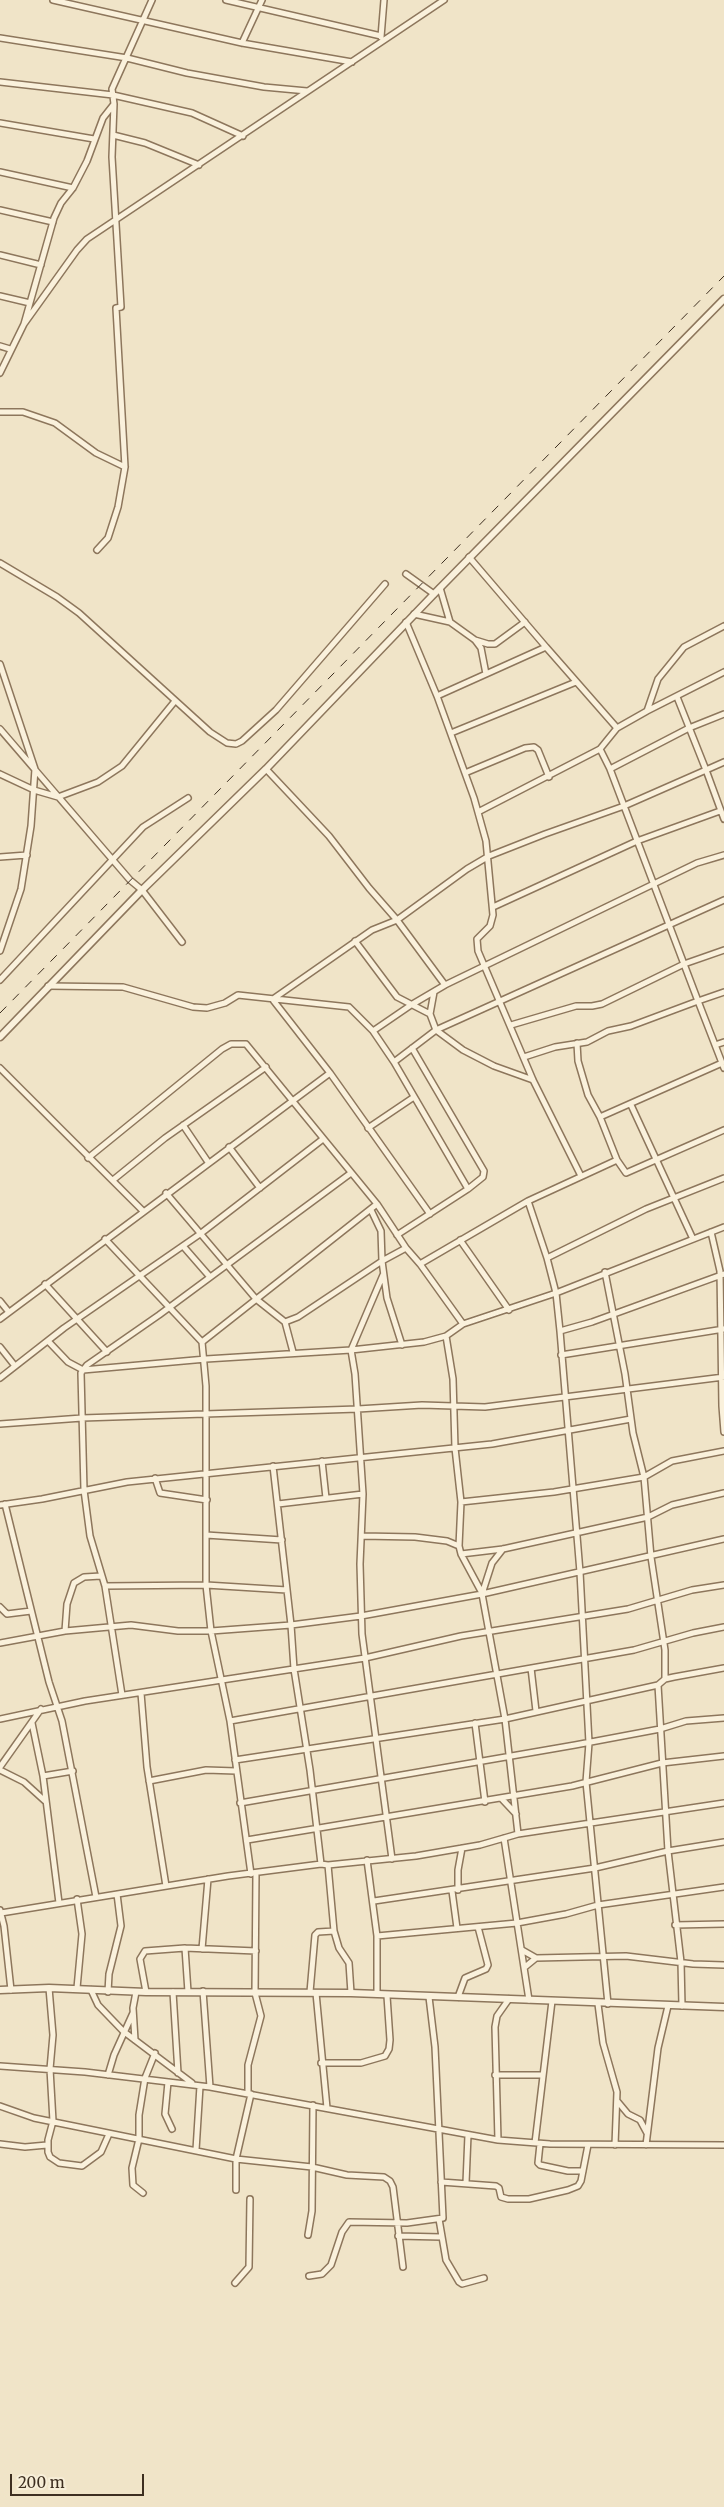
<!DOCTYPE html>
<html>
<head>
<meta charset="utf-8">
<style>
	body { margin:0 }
	#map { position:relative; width:724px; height:2507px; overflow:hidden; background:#f0e4c8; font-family:Merriweather,serif }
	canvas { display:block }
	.scale { position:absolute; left:10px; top:2474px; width:134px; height:22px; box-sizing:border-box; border:2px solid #3d2e20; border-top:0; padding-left:6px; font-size:15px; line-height:18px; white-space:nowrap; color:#3d2e20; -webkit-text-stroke:4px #f7eed8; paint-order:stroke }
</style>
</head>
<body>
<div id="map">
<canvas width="724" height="2507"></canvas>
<div class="scale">200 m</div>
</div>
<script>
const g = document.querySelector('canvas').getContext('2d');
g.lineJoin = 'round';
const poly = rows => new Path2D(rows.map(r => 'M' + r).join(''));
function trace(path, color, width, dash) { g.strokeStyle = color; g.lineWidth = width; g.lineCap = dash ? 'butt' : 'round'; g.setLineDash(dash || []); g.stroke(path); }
const minor = poly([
	[53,0,242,43,352,62],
	[226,0,381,36],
	[381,37,384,0],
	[0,38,127,58,187,73,264,87,307,91],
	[242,43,262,0],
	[0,82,113,95,192,113,243,136],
	[0,123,94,139],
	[113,135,145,143,199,165],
	[0,172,73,188],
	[0,210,53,222],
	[0,255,41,265],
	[0,296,30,303],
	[24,324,77,250,87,239,444,0],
	[0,346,10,349],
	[0,373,24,324,54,218,61,203,73,188,87,161,103,118,114,104,112,89,152,0],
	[0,412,23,412,55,423,96,453,125,467],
	[97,550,108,538,118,507,125,467,116,308,121,307,112,157,114,104],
	[469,557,546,647],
	[0,563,57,597,79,613,210,732,227,743,236,744,242,741,276,710,385,584],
	[406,574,434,594],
	[414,614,450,622],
	[406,622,437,696,474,798,486,841,493,915,490,926,477,939,478,951,533,1080,581,1176],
	[475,640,488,644,495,644,525,622],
	[0,664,35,769,31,826,21,889,0,951],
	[486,674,546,647,617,728],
	[437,696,486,674,481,648,475,640,450,622,440,588],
	[677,697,706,770,724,762],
	[647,711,724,672],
	[0,729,130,880,142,890,182,942],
	[451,733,576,682],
	[600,749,610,769,698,1001,724,992],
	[266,769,329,836,369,888,397,920,445,985],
	[610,769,689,728,724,714],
	[465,773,525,748,534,747,538,750,549,777],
	[0,774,34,790,58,797,98,782,122,766,175,701],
	[478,812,600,749,617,728,647,711,658,679,684,647,724,626],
	[0,857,27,855],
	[493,907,637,841,720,811],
	[355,941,397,997,430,1014],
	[0,980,143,827,188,798],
	[48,986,123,987,193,1007,207,1008,225,1003,238,995,349,1007,373,1031,394,1062,468,1189,397,1235],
	[434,992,430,1014,436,1030,463,1050,494,1066,533,1080],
	[273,999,372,930,397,920,467,869,489,856,545,834,624,806,706,770,724,819],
	[273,1000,330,1073,430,1214],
	[511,1025,576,1006,592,1006,602,1004,684,964,724,950],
	[373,1031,411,1005,445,985,697,863,724,855],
	[577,1043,578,1061,588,1095,600,1117,617,1160,626,1173,724,1130],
	[715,1045,724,1042],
	[412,1048,484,1171,483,1177,468,1189],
	[524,1057,555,1047,587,1042,608,1031,631,1026,698,1001,724,1068],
	[394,1062,436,1030,724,900],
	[0,1068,143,1211],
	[631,1105,693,1239],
	[600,1117,722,1063],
	[183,1125,208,1162],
	[368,1128,414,1097],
	[229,1147,260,1188],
	[88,1158,222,1049,231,1044,246,1044,377,1204,406,1248,420,1264,463,1324],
	[113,1180,165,1138,266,1067],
	[166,1193,256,1299,285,1322,298,1317,382,1261,406,1248],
	[528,1201,547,1258,556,1293,560,1331,580,1572,589,1743,586,1782,608,2004],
	[371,1210,381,1231,382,1261,387,1298,402,1345],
	[711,1232,720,1271,722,1406,724,1432],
	[105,1239,202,1342,206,1386,206,1585,211,1631,230,1721,251,1874],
	[460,1240,509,1310],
	[183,1246,210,1277],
	[547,1258,646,1209,724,1178],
	[420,1264,528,1201,617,1160],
	[605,1272,625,1374,633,1433,644,1477,651,1557,665,1650,665,1679],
	[383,1275,351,1350,355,1374,363,1494,360,1564,362,1634,392,1859],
	[45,1284,107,1352],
	[0,1301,8,1311],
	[0,1319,330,1073],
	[285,1322,293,1352],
	[560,1331,592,1322,724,1274],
	[446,1336,453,1379,455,1448,461,1502,459,1546],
	[48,1341,68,1362,83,1370,206,1359,351,1350,424,1342,446,1336,463,1324,556,1293,724,1227],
	[202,1342,377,1204],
	[0,1347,15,1366],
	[561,1355,724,1329],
	[0,1378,64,1328,200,1234,323,1139],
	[0,1424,82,1418,358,1409,422,1405,485,1407,724,1377],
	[322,1461,326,1498],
	[273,1466,291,1625,294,1669,310,1770,321,1864],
	[155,1478,160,1493,207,1500],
	[461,1502,554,1492,644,1477,672,1461,724,1451],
	[5,1504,49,1682,62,1721,96,1897],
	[278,1504,363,1494],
	[0,1505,42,1499,127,1482,492,1444,631,1419],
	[206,1535,282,1540],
	[362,1536,415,1537,447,1541,459,1546,461,1554,482,1593],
	[503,1549,492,1563,482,1594,505,1719,518,1834],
	[461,1554,503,1549,648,1517,672,1505,724,1493],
	[105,1586,206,1585,287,1590],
	[0,1607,7,1614,31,1611],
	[65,1631,67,1604,74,1583,84,1577,101,1576],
	[0,1643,65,1631,131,1625,178,1631,211,1631,291,1625,361,1616,482,1594,724,1539],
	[531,1668,536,1711],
	[658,1685,668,1851,681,1962,682,2006],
	[141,1693,147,1767,166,1886],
	[122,1695,105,1586,90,1536,84,1490,81,1373,87,1365,159,1315,351,1173],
	[0,1719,85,1701,365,1658,461,1636,628,1609,692,1590,724,1585],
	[230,1721,634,1650,693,1633,724,1627],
	[32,1723,43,1776,59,1903],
	[475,1723,485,1802],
	[235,1760,505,1719,658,1685,665,1679,674,1677,724,1668],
	[0,1767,41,1709],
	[0,1770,24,1782,45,1801],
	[43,1776,73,1771],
	[149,1781,206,1770,236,1771],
	[501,1798,516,1814],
	[240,1803,575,1745,660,1729,686,1721,724,1718],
	[504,1838,529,2000],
	[247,1840,572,1786,662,1763,724,1756],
	[367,1860,377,1936,377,1994],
	[328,1865,334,1931,339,1948,349,1963,351,1993],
	[458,1890,458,1870,462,1848],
	[452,1891,457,1928],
	[374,1901,595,1868,668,1851,724,1842],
	[0,1910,4,1926,11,1990],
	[1,1913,228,1876,321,1864,328,1865,416,1856,480,1845,518,1834,724,1803],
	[675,1925,724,1924],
	[377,1936,517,1923,566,1914,598,1905,724,1887],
	[185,1948,188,1992],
	[202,1949,208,1879],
	[522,1950,536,1958,626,1956,693,1964,724,1965],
	[525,1967,536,1958],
	[49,1988,53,2035,50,2069,53,2121,48,2140,48,2152,50,2157,59,2163,82,2166,101,2152,109,2134],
	[77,1988,82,1934,77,1899],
	[91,1990,98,2005,123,2031,192,2083],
	[203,1991,210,2087],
	[108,1992,109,1974,121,1926,117,1894],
	[146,1992,140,1959,145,1951,185,1948,256,1951],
	[173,1992,178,2073],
	[310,1992,315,1935,318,1932,334,1931],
	[316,1993,327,2108],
	[458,1997,465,1978,486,1969,488,1965,478,1927],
	[598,2004,603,2043,617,2092,615,2145],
	[135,2040,133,2008,136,1992],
	[321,2063,361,2063,385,2056,389,2049,390,2040,387,1996],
	[0,2066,85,2072,210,2087,498,2140,550,2144,724,2145],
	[108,2075,114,2055,133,2013],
	[495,2075,543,2075],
	[168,2082,165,2114,172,2129],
	[248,2093,248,2065,261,2016,255,1993,256,1873],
	[618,2102,628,2114,640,2120,647,2133],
	[0,2106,34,2118,236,2159,312,2167,347,2175,384,2177,390,2181,393,2187,403,2267],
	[498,2140,495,2027,497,2016,509,1999],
	[535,2143,552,2001],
	[0,2144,25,2147,47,2145],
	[540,2144,538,2163,540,2165,568,2171,583,2171],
	[646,2145,658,2048,668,2006],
	[196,2150,200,2086],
	[441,2182,496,2186,499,2188,501,2197,508,2199,529,2199,568,2190,578,2186,581,2181,588,2145],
	[466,2183,468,2135],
	[236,2190,236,2159,251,2094],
	[143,2193,133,2185,132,2168,139,2139,139,2115,145,2078,155,2053],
	[439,2219,446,2260,459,2282,462,2284,484,2278],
	[308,2235,312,2211,313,2105],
	[398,2236,441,2237],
	[309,2276,322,2274,331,2265,342,2232,349,2222,407,2223,443,2218,435,2047,429,1997],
	[235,2283,249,2267,250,2199]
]);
const tertiary = poly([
	[0,1037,142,890,266,769,434,594,724,299],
	[0,1990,49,1988,146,1992,351,1993,724,2007]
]);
trace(minor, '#8d765c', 8);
trace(tertiary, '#8d765c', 9);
trace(minor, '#faf1dc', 5);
trace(tertiary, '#faf1dc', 6);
trace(poly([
	[0,1013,724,276]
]), '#3d2e20', 1, [9, 9]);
</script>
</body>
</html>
